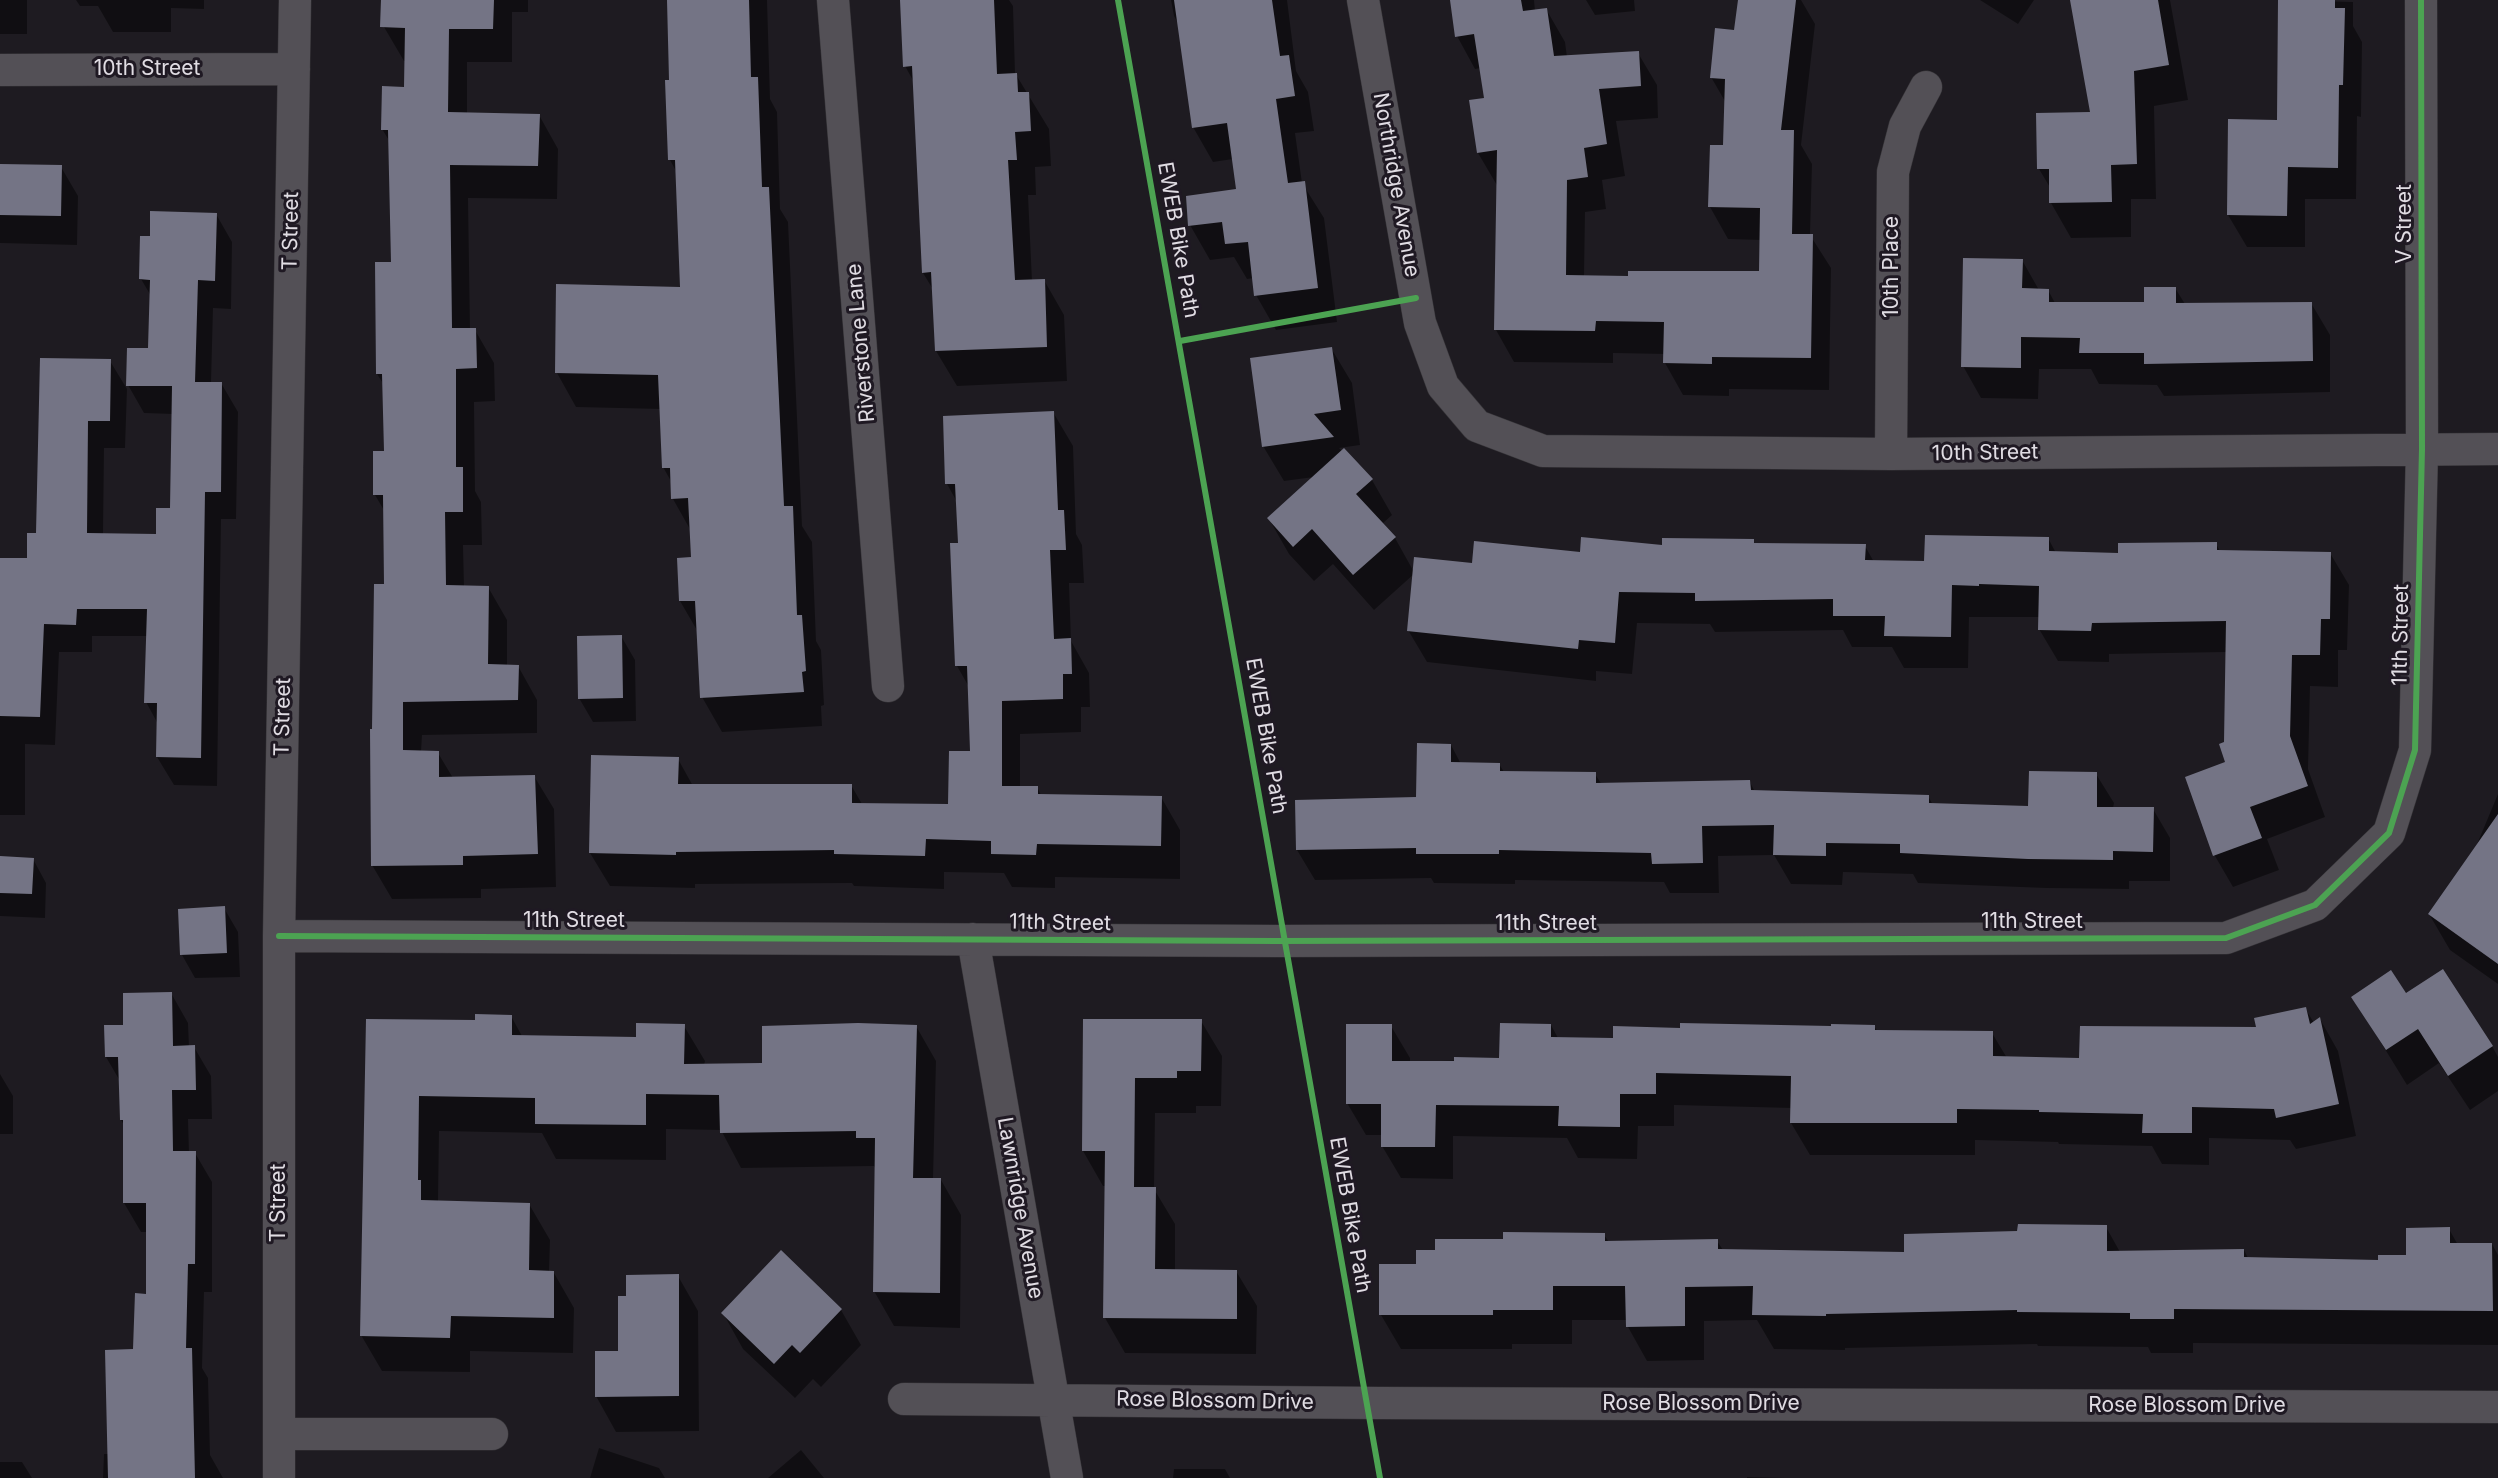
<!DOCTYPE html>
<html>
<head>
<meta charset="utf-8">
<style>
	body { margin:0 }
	canvas { display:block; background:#1e1b21 }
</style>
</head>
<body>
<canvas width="2498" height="1478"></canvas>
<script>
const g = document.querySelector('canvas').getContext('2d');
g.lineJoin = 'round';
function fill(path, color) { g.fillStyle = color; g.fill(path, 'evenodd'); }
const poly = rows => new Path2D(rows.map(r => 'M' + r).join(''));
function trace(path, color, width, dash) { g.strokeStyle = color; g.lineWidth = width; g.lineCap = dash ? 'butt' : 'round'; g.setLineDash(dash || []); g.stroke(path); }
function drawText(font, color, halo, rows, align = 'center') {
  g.font = font + ' Inter,sans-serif'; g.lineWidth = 6; g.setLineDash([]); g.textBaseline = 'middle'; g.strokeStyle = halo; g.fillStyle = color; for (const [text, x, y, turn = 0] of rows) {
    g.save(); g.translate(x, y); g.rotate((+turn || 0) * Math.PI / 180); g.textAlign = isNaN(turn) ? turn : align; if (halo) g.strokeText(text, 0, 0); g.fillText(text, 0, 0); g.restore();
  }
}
fill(poly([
	[0,0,27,0,27,34,0,34],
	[76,0,204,0,204,9,171,8,171,32,113,32,98,6,80,6],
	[385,0,528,0,528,12,512,12,512,62,467,62,467,114,539,115,558,149,557,199,468,198,470,330,475,330,494,363,495,401,474,402,475,491,481,502,482,545,463,545,464,587,488,587,507,620,507,666,518,666,537,700,537,733,422,735,421,752,438,753,453,778,534,776,554,809,556,887,481,889,481,898,392,899,372,865,374,730,386,586,385,512,375,495,385,452,384,385,377,374,392,263,390,142,382,129,405,88,406,61,404,61,384,27],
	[668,0,767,0,770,99,777,112,780,209,788,222,802,526,812,542,816,641,821,650,824,705,821,706,822,726,722,732,702,697,698,632,680,601,692,559,691,531,673,499,672,483,663,467,661,409,576,407,557,373,681,288,677,173,670,160],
	[902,0,1009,0,1013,6,1015,73,1049,129,1051,166,1035,167,1036,195,1028,195,1032,281,1044,280,1064,315,1067,381,957,386,936,351,934,291,923,273,915,84,905,66],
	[1171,0,1287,0,1296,71,1308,92,1314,131,1295,133,1302,183,1324,218,1337,322,1276,330,1256,295,1254,278,1247,279,1234,257,1210,260,1190,225,1238,190,1233,159,1213,162,1193,127,1179,25,1174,16],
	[1451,0,1534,0,1535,11,1546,9,1565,42,1567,57,1638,53,1657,85,1658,118,1616,121,1625,176,1602,180,1606,209,1585,212,1584,277,1629,277,1761,273,1761,240,1728,239,1710,207,1724,147,1726,103,1711,77,1736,32,1739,0,1801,0,1815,24,1801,145,1812,164,1810,235,1831,268,1829,390,1729,389,1729,396,1683,395,1665,363,1665,354,1613,353,1613,363,1514,362,1496,330,1498,187,1478,153,1471,101,1485,99,1481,68,1475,69,1457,36],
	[1586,0,1634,0,1635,11,1595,15],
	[1980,0,2034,0,2018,24],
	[2072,0,2170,0,2188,100,2154,106,2156,199,2131,199,2131,237,2071,238,2051,203,2051,189,2039,169,2092,114],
	[2279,0,2353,2,2353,26,2362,42,2361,117,2357,116,2356,199,2305,199,2305,247,2247,247,2228,215,2278,122],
	[0,166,61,167,78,196,77,245,0,243],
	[216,214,232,242,231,309,213,308,211,383,221,383,238,412,236,519,221,519,217,786,174,785,157,757,158,724,146,702,148,636,92,636,92,652,59,652,55,745,25,744,25,815,0,815,0,559,28,560,110,361,127,389,125,448,104,448,103,535,157,536,172,510,173,414,144,413,128,385,149,350,151,296,141,279,152,238],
	[2022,260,2039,290,2048,290,2055,303,2145,304,2175,288,2185,304,2311,303,2330,335,2330,392,2164,396,2157,385,2099,384,2091,369,2039,369,2038,399,1981,398,1963,366],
	[1331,348,1352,383,1360,445,1339,448,1372,480,1392,515,1382,524,1395,538,1414,572,1581,554,1753,541,1755,544,1865,546,1874,562,1926,562,2048,538,2056,553,2120,555,2216,544,2220,551,2330,553,2349,585,2347,650,2338,650,2338,687,2310,686,2308,769,2325,817,2267,839,2279,870,2233,887,2215,856,2186,778,2227,763,2225,743,2227,652,2109,654,2109,662,2058,661,2039,629,2040,617,1969,617,1968,668,1904,668,1892,647,1852,647,1843,630,1715,632,1710,624,1637,623,1632,674,1596,671,1596,681,1427,662,1408,630,1414,574,1374,610,1333,564,1314,581,1289,554,1269,519,1314,477,1284,481,1263,446],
	[1053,412,1073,446,1076,534,1082,545,1084,583,1069,583,1071,641,1089,673,1090,707,1081,707,1081,732,1020,734,1020,787,1037,787,1041,795,1161,797,1180,830,1180,879,1055,877,1055,888,1012,887,1004,873,944,872,944,889,854,886,852,883,695,884,695,888,610,886,590,853,678,759,693,786,851,785,862,804,950,806,971,753,969,687,957,666,951,545,960,544,957,502,947,484,944,417],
	[621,636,635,660,636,721,593,722,579,698],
	[1451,745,1461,764,1499,764,1504,772,1595,774,1602,785,1750,782,1755,792,1928,796,1933,805,2030,807,2096,774,2114,803,2113,808,2153,809,2170,838,2170,881,2129,881,2129,889,2046,888,1918,883,1913,874,1843,872,1842,885,1791,884,1774,855,1718,856,1719,893,1670,893,1664,882,1515,880,1515,884,1434,883,1431,878,1315,880,1297,850,1418,799],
	[2498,794,2498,984,2450,950,2429,914,2475,849],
	[0,858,33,859,46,883,45,918,0,916],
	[224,908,238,932,240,977,195,978,182,955],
	[171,993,188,1023,189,1047,194,1047,211,1076,212,1119,188,1119,189,1153,195,1153,212,1182,212,1292,204,1292,202,1368,208,1378,210,1455,223,1478,103,1478,104,1454,109,1454,147,1295,147,1232,141,1232,124,1203,124,1125,121,1120,120,1081,106,1057,125,1026],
	[2406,995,2492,1046,2498,1057,2498,1091,2470,1110,2439,1063,2407,1085,2353,997],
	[2305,1008,2314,1023,2320,1019,2338,1051,2356,1136,2296,1149,2290,1140,2209,1138,2209,1165,2162,1164,2152,1146,2059,1144,2058,1142,1975,1140,1975,1155,1810,1155,1791,1123,1792,1108,1674,1105,1674,1126,1638,1126,1637,1159,1578,1158,1567,1138,1453,1136,1453,1179,1401,1178,1382,1146,1382,1135,1366,1135,1347,1103,1391,1026,1410,1058,1410,1062,1501,1059,1551,1025,1558,1038,1614,1040,1682,1029,1874,1026,1878,1032,1992,1033,2007,1058,2081,1060,2258,1028],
	[511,1016,522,1036,638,1038,684,1026,705,1061,704,1065,764,1064,916,1026,936,1061,933,1179,941,1180,961,1215,960,1328,894,1326,874,1291,876,1169,874,1166,741,1168,721,1130,666,1129,666,1160,556,1159,542,1133,439,1131,438,1202,529,1204,550,1240,549,1273,554,1273,574,1308,573,1353,470,1351,470,1372,382,1371,361,1335,367,1020,476,1022],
	[1084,1020,1201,1021,1222,1056,1221,1106,1196,1106,1196,1113,1155,1113,1154,1189,1175,1224,1175,1271,1236,1271,1257,1306,1256,1354,1125,1353,1105,1318,1106,1186,1103,1186,1083,1151],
	[0,1074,13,1096,13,1134,0,1134,0,1206],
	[2106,1227,2120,1252,2244,1250,2248,1258,2380,1262,2407,1256,2449,1229,2458,1245,2492,1244,2498,1255,2498,1345,2193,1343,2193,1353,2151,1353,2148,1347,2038,1346,2037,1344,1845,1348,1845,1350,1774,1349,1757,1320,1704,1321,1704,1360,1647,1361,1628,1327,1627,1320,1572,1320,1572,1344,1512,1344,1512,1349,1401,1349,1381,1315,1418,1266,1436,1251,1504,1240,1604,1235,1609,1242,1717,1241,1723,1250,1906,1253,2019,1233],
	[678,1276,698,1311,699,1431,616,1432,596,1396,619,1352,627,1297],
	[841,1310,861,1345,821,1387,813,1379,795,1398,743,1349,723,1313],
	[599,1448,659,1468,665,1478,590,1478],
	[801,1450,824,1478,768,1478],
	[0,1462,22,1462,32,1478,0,1478],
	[1174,1469,1225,1469,1230,1478,1173,1478],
	[1747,1477,1786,1478,1747,1478]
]), '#0007');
fill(poly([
	[381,0,494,0,493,29,449,29,448,112,540,114,538,166,450,165,452,328,476,328,477,368,456,369,456,467,463,467,463,512,445,512,446,585,489,586,488,664,519,665,518,700,403,702,403,750,439,751,439,777,535,775,538,854,463,856,463,865,371,866,370,729,372,729,374,584,384,584,383,495,373,495,373,451,384,451,382,374,376,374,375,262,391,262,388,130,381,130,382,86,404,87,405,28,380,27],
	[667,0,749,0,751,77,758,77,762,187,769,187,784,506,793,506,797,615,802,615,806,671,802,672,804,692,700,698,695,601,679,601,677,558,691,557,688,498,671,499,670,468,662,468,658,375,555,373,556,284,680,287,675,160,668,160,665,80,669,80],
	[900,0,994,0,997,74,1017,73,1018,92,1029,92,1031,131,1015,132,1017,160,1008,160,1015,280,1045,279,1047,347,935,351,931,272,922,273,912,66,903,67],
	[1174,0,1272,0,1280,56,1289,55,1295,96,1276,99,1288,183,1305,181,1318,288,1254,296,1248,242,1225,244,1222,222,1188,226,1186,196,1236,189,1227,123,1192,128],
	[1450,0,1521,0,1523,11,1547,8,1554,56,1639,51,1641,86,1599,89,1607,144,1584,148,1588,177,1567,180,1566,275,1628,276,1628,271,1759,271,1760,208,1708,207,1710,145,1723,145,1725,79,1710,78,1715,28,1734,30,1738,0,1796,0,1781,130,1794,130,1792,234,1813,234,1811,358,1712,357,1712,364,1663,363,1664,322,1596,321,1595,331,1494,330,1497,150,1477,153,1469,100,1484,98,1474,34,1455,37],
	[2070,0,2158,0,2169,65,2134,71,2137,164,2111,165,2112,202,2049,203,2049,169,2037,169,2036,113,2090,112],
	[2278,0,2335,0,2335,8,2345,8,2343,85,2339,85,2338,168,2288,167,2287,216,2227,215,2228,119,2277,120],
	[0,164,62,165,61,216,0,215],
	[150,211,217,213,215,281,198,280,195,382,222,382,221,492,205,492,201,758,156,757,157,703,144,703,147,609,77,609,76,625,44,624,40,717,0,716,0,558,27,558,27,533,36,533,40,358,111,359,110,421,88,421,87,533,156,534,156,508,170,508,172,386,126,386,127,348,148,348,150,280,139,279,140,236,150,236],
	[1963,258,2023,259,2022,288,2049,289,2049,302,2144,302,2144,287,2176,287,2176,303,2312,302,2313,361,2144,364,2144,353,2079,353,2080,338,2021,337,2021,368,1961,367],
	[1332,347,1341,410,1314,414,1334,437,1262,447,1250,358],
	[1054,411,1058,510,1064,510,1066,550,1050,550,1054,639,1071,638,1072,674,1063,674,1063,699,1002,701,1002,786,1038,786,1038,794,1162,796,1161,846,1037,844,1036,855,991,854,991,841,926,839,925,856,834,854,834,850,676,852,676,855,589,853,591,755,679,757,678,784,852,784,852,803,948,804,949,751,970,751,967,666,955,666,950,543,958,543,955,484,945,484,943,416],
	[1344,448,1373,479,1356,494,1396,537,1353,575,1312,529,1293,547,1267,518],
	[1925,535,2049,537,2049,551,2118,553,2118,543,2217,542,2217,550,2331,552,2330,619,2321,619,2320,655,2292,655,2290,736,2308,786,2250,807,2262,838,2213,856,2185,777,2225,762,2219,744,2224,742,2226,621,2092,623,2091,631,2038,630,2039,586,1979,584,1979,586,1952,585,1951,637,1884,636,1885,616,1833,616,1833,599,1695,601,1695,593,1619,592,1615,643,1579,640,1578,649,1407,631,1414,557,1472,563,1474,541,1580,552,1581,537,1662,545,1662,538,1754,539,1754,543,1866,544,1865,560,1924,561],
	[622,635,623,698,578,699,577,636],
	[1417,743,1451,744,1451,762,1500,763,1500,771,1596,772,1596,783,1750,780,1751,790,1929,795,1929,803,2028,806,2029,771,2097,772,2097,807,2154,807,2153,852,2113,851,2113,860,2028,859,1900,853,1900,844,1826,843,1826,856,1773,855,1774,825,1702,826,1703,863,1652,864,1651,853,1499,850,1499,854,1416,854,1416,848,1296,850,1295,800,1416,797],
	[2498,814,2498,964,2428,914],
	[0,856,34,858,32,894,0,893],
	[225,906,227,953,180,955,178,909],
	[2443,969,2493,1046,2448,1076,2418,1029,2386,1050,2351,997,2391,970,2406,993],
	[172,992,173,1046,195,1045,196,1090,172,1090,173,1151,196,1151,195,1264,188,1264,186,1348,192,1348,195,1478,108,1478,105,1350,133,1349,135,1293,146,1294,146,1203,123,1203,123,1120,120,1120,118,1057,105,1057,104,1025,123,1025,123,993],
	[2306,1007,2310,1024,2320,1017,2339,1104,2276,1118,2274,1109,2192,1107,2192,1133,2142,1133,2143,1114,2039,1112,2039,1110,1957,1109,1957,1123,1790,1123,1791,1076,1656,1073,1656,1094,1620,1094,1620,1127,1558,1126,1559,1106,1436,1105,1435,1147,1381,1147,1381,1104,1346,1104,1346,1024,1392,1024,1392,1061,1454,1061,1454,1057,1499,1058,1500,1023,1551,1024,1551,1037,1613,1038,1613,1026,1680,1028,1680,1023,1831,1026,1831,1024,1875,1025,1875,1030,1993,1031,1993,1056,2079,1058,2080,1026,2256,1027,2254,1018],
	[475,1014,512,1015,512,1035,636,1037,636,1023,685,1024,684,1064,762,1063,762,1026,858,1023,917,1025,913,1178,941,1178,940,1293,873,1292,875,1138,856,1138,856,1131,720,1133,719,1095,646,1094,646,1125,535,1124,535,1098,419,1096,418,1180,421,1180,421,1200,530,1203,529,1270,554,1271,554,1318,451,1316,450,1338,360,1336,366,1019,475,1020],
	[1083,1019,1202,1019,1201,1071,1177,1071,1177,1078,1135,1078,1134,1187,1156,1187,1155,1269,1237,1270,1237,1319,1103,1318,1105,1151,1082,1151],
	[2018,1224,2107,1225,2107,1251,2244,1249,2244,1257,2378,1260,2378,1255,2406,1255,2406,1228,2450,1227,2450,1243,2492,1243,2493,1311,2174,1309,2174,1319,2130,1319,2130,1313,2017,1312,2017,1310,1826,1314,1826,1316,1752,1315,1753,1286,1685,1287,1685,1326,1626,1327,1625,1286,1553,1286,1553,1310,1493,1310,1493,1315,1379,1315,1379,1264,1416,1264,1416,1250,1435,1250,1435,1239,1503,1239,1503,1232,1605,1233,1605,1241,1718,1239,1718,1249,1904,1252,1904,1234,2017,1231],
	[781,1250,842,1309,800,1353,792,1345,774,1364,721,1313],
	[679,1274,679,1396,595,1397,595,1351,618,1351,618,1296,626,1296,626,1275]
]), '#747485');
const street = poly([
	[833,0,888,686],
	[1363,0,1420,323,1443,386,1477,426,1543,451,1891,454,2498,449],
	[0,70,294,69],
	[1891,454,1893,172,1905,126,1926,87],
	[279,936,1277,941,2226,938,2315,905,2389,833,2415,750,2422,449,2421,0],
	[973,939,1067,1478],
	[904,1399,1379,1403,2498,1407],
	[280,1434,492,1434],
	[279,1478,279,936,295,0]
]);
trace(street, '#373539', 33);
trace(street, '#535056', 32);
trace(poly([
	[1118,0,1380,1478],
	[1180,341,1416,298],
	[279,936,1277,941,2226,938,2315,905,2389,833,2415,750,2422,449,2421,0]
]), '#4ca352', 6);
drawText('21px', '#e0dce3', '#1f1923', [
	["10th Street",147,69],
	["Northridge Avenue",1396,185,80],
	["V Street",2405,224,-90],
	["T Street",291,231,-89],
	["EWEB Bike Path",1178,240,80],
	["10th Place",1892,267,-90],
	["Riverstone Lane",861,343,-95],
	["10th Street",1985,453,-1],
	["11th Street",2401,635,-89],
	["T Street",283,717,-89],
	["EWEB Bike Path",1266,736,80],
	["11th Street",574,921],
	["11th Street",2032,922],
	["11th Street",1060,923,1],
	["11th Street",1546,924],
	["T Street",279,1203,-90],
	["Lawnridge Avenue",1020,1208,80],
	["EWEB Bike Path",1350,1215,80],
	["Rose Blossom Drive",1215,1401,1],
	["Rose Blossom Drive",1701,1404],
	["Rose Blossom Drive",2187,1406]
]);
</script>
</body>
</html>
